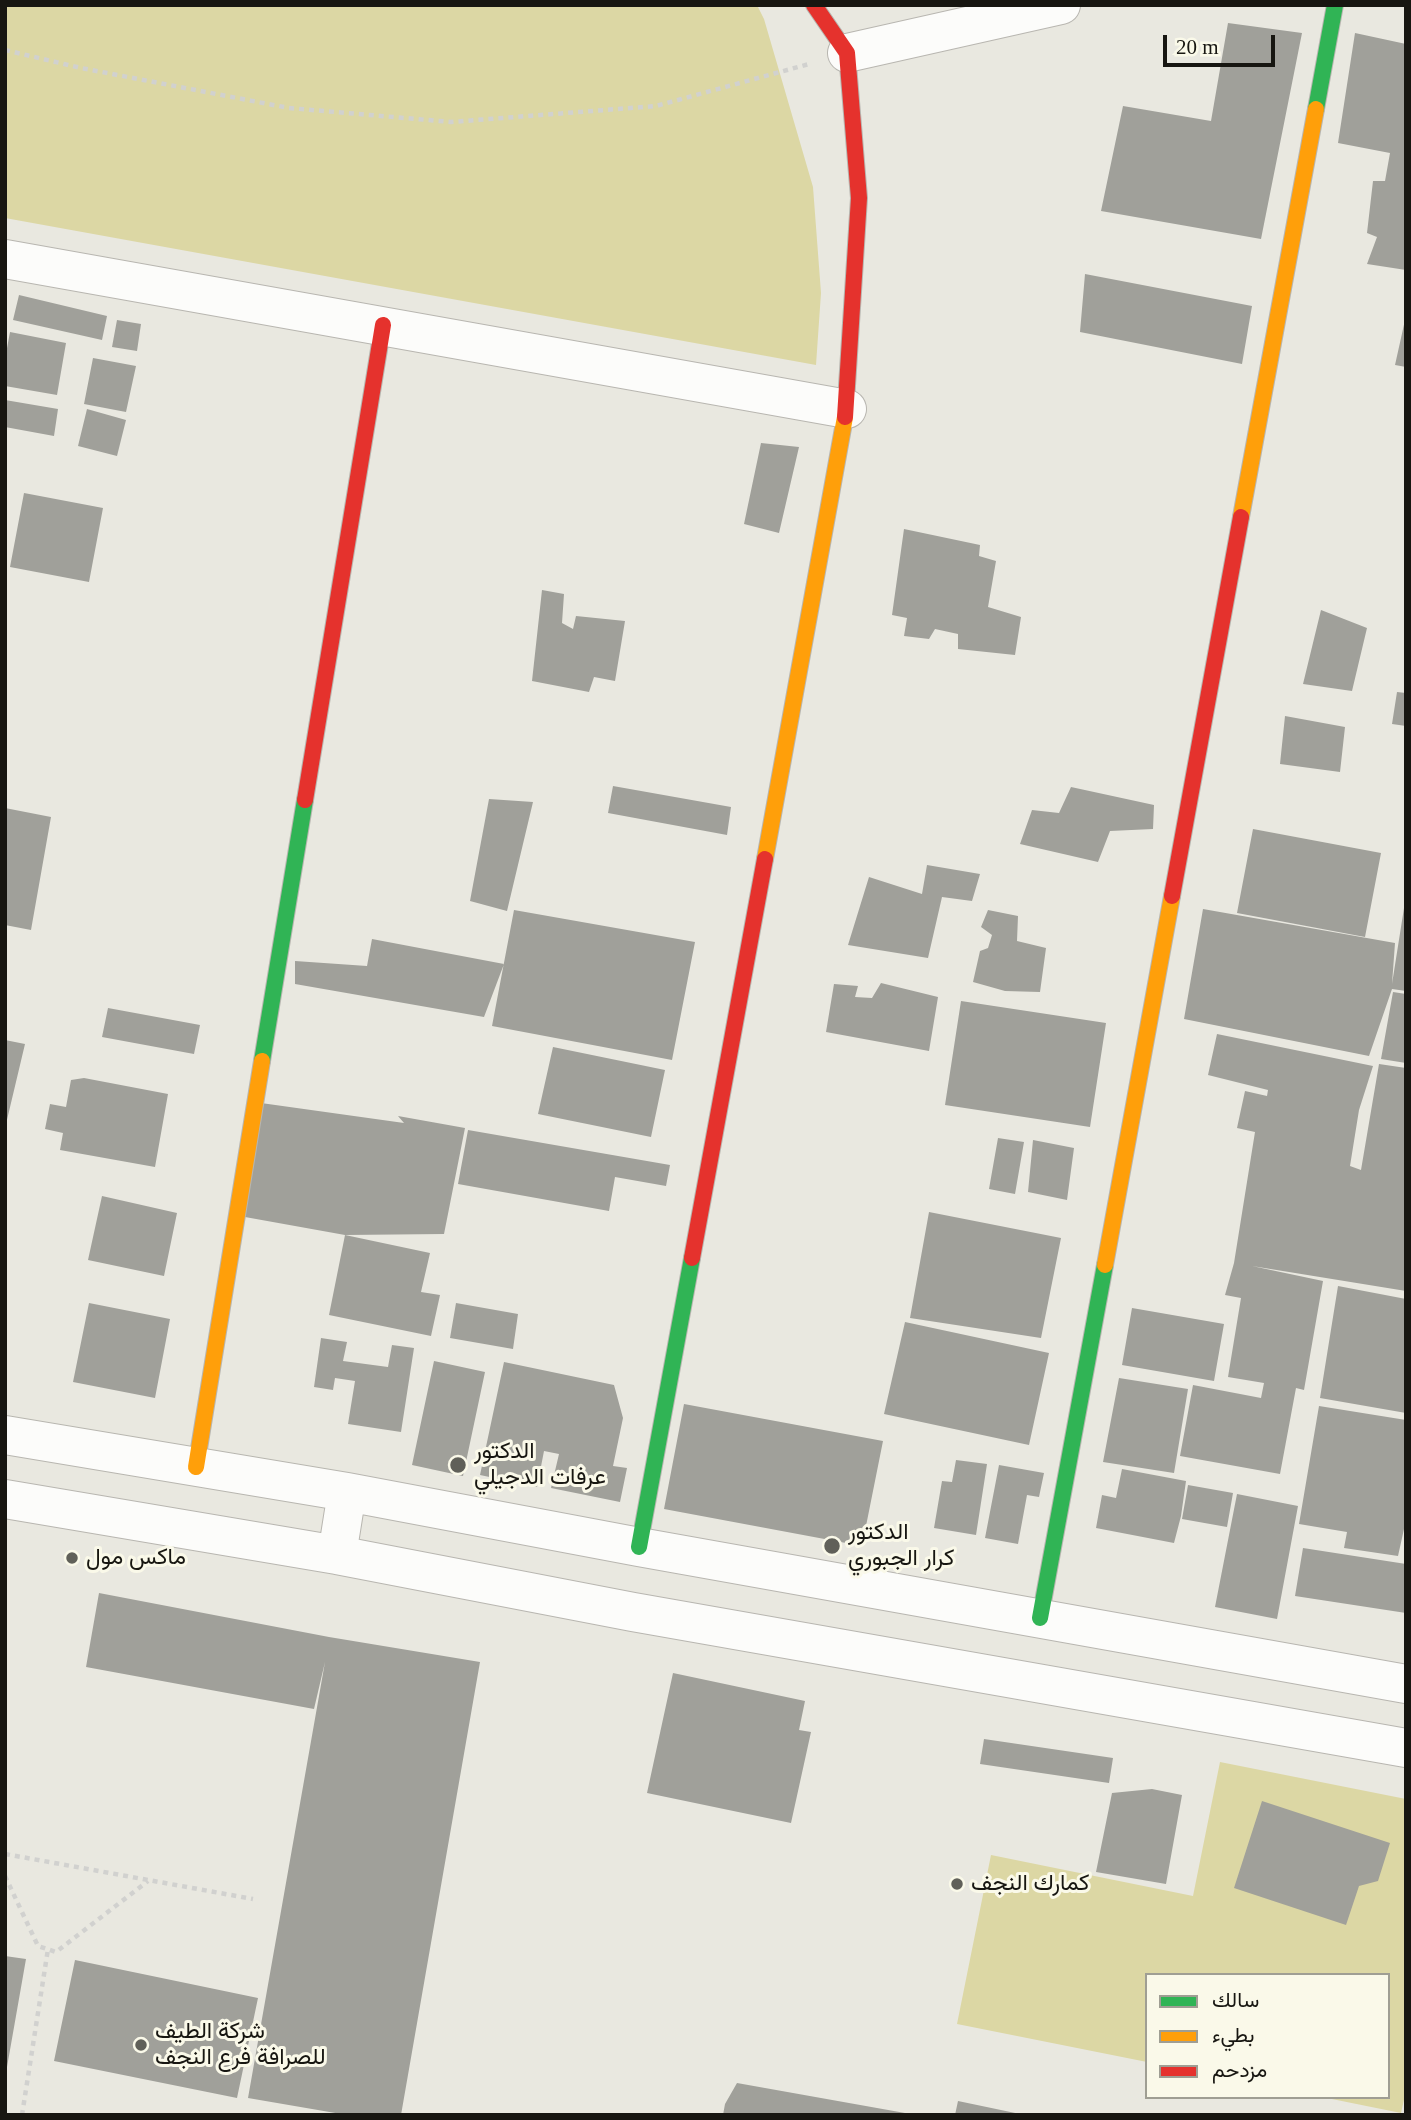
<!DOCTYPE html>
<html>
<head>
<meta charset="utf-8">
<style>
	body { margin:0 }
	#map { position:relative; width:1411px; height:2120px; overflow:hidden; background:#e9e8e0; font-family:"Times New Roman",Vazirmatn,serif }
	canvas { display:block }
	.frame { position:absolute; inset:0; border:7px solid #171611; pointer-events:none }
	.legend { position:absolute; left:1145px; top:1973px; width:245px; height:126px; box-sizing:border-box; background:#faf9e9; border:2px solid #9f9e93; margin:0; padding:9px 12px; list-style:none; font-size:21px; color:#171611 }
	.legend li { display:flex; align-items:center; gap:14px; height:35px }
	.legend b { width:35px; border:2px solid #9f9e93 }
	.scale { position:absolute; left:1163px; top:35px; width:112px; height:32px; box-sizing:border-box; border:4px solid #171611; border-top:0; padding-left:9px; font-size:21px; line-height:24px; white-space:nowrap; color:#171611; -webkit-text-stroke:5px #faf9e9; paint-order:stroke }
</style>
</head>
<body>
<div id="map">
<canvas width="1411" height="2120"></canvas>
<div class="frame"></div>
<ul class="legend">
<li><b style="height:9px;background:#30b455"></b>سالك</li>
<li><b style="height:9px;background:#ff9f0a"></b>بطيء</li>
<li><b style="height:9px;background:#e5322d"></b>مزدحم</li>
</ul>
<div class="scale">20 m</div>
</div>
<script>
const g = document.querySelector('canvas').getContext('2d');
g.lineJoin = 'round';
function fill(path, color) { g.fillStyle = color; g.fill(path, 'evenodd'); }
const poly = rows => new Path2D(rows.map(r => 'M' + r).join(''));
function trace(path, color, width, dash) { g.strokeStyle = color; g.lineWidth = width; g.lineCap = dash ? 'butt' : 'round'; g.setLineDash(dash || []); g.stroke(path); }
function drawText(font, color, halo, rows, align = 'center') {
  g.font = font + ' "Times New Roman",Vazirmatn,serif'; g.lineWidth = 6; g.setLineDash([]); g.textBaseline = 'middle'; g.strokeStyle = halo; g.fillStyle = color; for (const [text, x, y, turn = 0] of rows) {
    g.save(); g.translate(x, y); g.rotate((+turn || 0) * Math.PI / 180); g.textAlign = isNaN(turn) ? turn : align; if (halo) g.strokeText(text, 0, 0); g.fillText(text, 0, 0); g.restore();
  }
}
fill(poly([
	[5,5,757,5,764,19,813,187,821,293,816,365,5,218],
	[1220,1762,1406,1799,1406,2091,1401,2113,1322,2097,1388,2097,1388,1975,1147,1975,1147,2062,957,2024,991,1855,1193,1896]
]), '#dcd7a4');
fill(poly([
	[1228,23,1302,33,1261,239,1101,211,1123,106,1211,121],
	[1355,33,1406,44,1406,270,1367,264,1377,237,1367,233,1373,181,1385,181,1390,153,1338,143],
	[1085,274,1252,306,1242,364,1080,332],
	[19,295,107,316,102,340,13,320],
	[117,320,141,324,137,351,112,347],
	[1405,320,1406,320,1406,367,1395,365],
	[10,332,66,343,57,395,5,386,5,359],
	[93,358,136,366,126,412,84,404],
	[5,400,58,409,54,436,5,427],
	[87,409,126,420,117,456,78,446],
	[761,443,799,447,779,533,744,524],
	[24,493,103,508,89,582,10,567],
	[904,529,980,545,979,556,996,561,988,607,1021,617,1015,655,958,649,958,634,935,629,929,639,904,636,907,618,892,615],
	[542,590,564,594,562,623,573,629,576,616,625,621,615,681,594,677,589,692,532,681],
	[1321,610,1367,628,1352,691,1303,684],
	[1397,692,1406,693,1406,726,1392,724],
	[1285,716,1345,727,1340,772,1280,764],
	[613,786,731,807,727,835,608,813],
	[1071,787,1154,805,1153,829,1110,831,1098,862,1020,844,1032,810,1059,813],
	[489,799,533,802,507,911,470,901],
	[5,808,51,817,31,930,5,925],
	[1253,829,1381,853,1365,937,1237,913],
	[927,865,980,874,972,901,942,897,928,958,848,945,869,877,922,894],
	[1404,908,1406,991,1392,989,1369,1056,1184,1019,1203,909,1395,943,1392,984],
	[514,910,695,942,672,1060,492,1026],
	[988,910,1018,916,1017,941,1046,948,1040,992,1005,991,973,982,980,951,988,948,992,935,981,927],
	[372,939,504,964,484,1017,295,984,295,961,367,966],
	[881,983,938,997,929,1051,826,1032,834,984,858,986,855,997,872,998],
	[1393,992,1406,994,1406,1063,1381,1059],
	[961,1001,1106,1023,1090,1127,945,1105],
	[108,1008,200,1025,194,1054,102,1037],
	[1217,1034,1373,1066,1359,1110,1350,1166,1361,1170,1379,1064,1406,1068,1406,1291,1252,1266,1323,1281,1304,1390,1296,1388,1280,1474,1180,1456,1193,1385,1261,1398,1264,1383,1228,1377,1241,1298,1225,1295,1234,1263,1255,1132,1237,1128,1245,1091,1267,1096,1268,1090,1208,1075],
	[5,1040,25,1044,6,1124,5,1124],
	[553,1047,665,1070,651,1137,538,1114],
	[84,1078,168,1094,155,1167,60,1150,63,1133,45,1129,50,1104,66,1107,71,1080],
	[261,1103,404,1123,398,1116,465,1128,444,1234,345,1235,245,1217],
	[468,1130,670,1165,666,1186,615,1177,609,1211,458,1184],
	[998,1138,1024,1142,1015,1194,989,1189],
	[1033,1140,1074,1148,1067,1200,1028,1192],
	[102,1196,177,1213,164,1276,88,1260],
	[929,1212,1061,1238,1041,1338,910,1318],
	[345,1235,430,1253,421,1292,440,1295,431,1336,329,1315],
	[1338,1286,1406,1299,1406,1413,1320,1398],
	[89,1303,170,1319,155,1398,73,1382],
	[456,1303,518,1314,513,1349,450,1338],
	[1132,1308,1224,1324,1214,1381,1122,1365],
	[905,1322,1049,1353,1029,1445,884,1414],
	[321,1338,347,1342,343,1361,388,1367,392,1345,414,1348,401,1432,348,1424,355,1381,335,1378,333,1390,314,1387],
	[434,1361,485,1372,463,1476,412,1465],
	[504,1362,614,1385,623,1418,613,1466,627,1468,620,1502,551,1488,559,1454,544,1451,537,1487,480,1475],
	[1119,1378,1188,1389,1174,1473,1103,1462],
	[684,1404,883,1441,862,1546,664,1509],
	[1319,1406,1406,1420,1406,1520,1398,1556,1344,1548,1347,1532,1299,1524],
	[956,1460,987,1464,976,1535,934,1528,942,1481,952,1482],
	[999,1465,1044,1473,1039,1497,1027,1495,1018,1544,985,1538],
	[1122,1469,1186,1481,1181,1516,1174,1543,1096,1528,1102,1495,1116,1498],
	[1188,1485,1233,1493,1227,1527,1182,1519],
	[1237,1494,1298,1506,1277,1619,1215,1607],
	[1303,1548,1406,1564,1406,1613,1295,1596],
	[99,1593,329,1637,480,1662,401,2115,347,2115,248,2098,325,1662,314,1709,86,1667],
	[673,1673,805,1701,799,1730,811,1732,791,1823,647,1793],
	[984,1739,1113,1758,1109,1783,980,1764],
	[1152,1789,1182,1795,1166,1884,1096,1872,1112,1793],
	[1262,1801,1390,1843,1378,1881,1359,1886,1346,1925,1234,1888],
	[5,1956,26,1959,7,2067,5,2067],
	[75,1960,258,1998,237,2098,54,2061],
	[737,2083,905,2113,905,2115,723,2115,725,2104],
	[958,2101,1020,2114,1020,2115,955,2115]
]), '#a0a09a');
const street = poly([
	[847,53,1061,5],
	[5,259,847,409],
	[5,1435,347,1492,639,1547,1406,1684],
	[5,1499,337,1555,633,1612,1406,1748],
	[337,1555,347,1492]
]);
const fast = poly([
	[1316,109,1335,5],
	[262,1061,305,800],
	[639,1547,692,1258],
	[1040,1618,1105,1265]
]);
const slow = poly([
	[1241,517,1316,109],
	[765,859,845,417],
	[1105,1265,1172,896],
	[196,1467,262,1061]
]);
const jam = poly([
	[814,5,847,53,859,198,845,417],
	[305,800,383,325],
	[1172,896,1241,517],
	[692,1258,765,859]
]);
trace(street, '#b8b6b0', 40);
trace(fast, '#b8b6b0', 18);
trace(slow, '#b8b6b0', 18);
trace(jam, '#b8b6b0', 18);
trace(poly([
	[5,50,81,68,289,108,451,122,656,106,809,64],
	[5,1854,253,1899],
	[5,1876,38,1946,56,1952,148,1881],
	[22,2115,48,1949]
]), '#d1d1cf', 4.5, [5, 5]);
trace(street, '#fcfcfa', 38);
trace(fast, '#30b455', 16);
trace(slow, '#ff9f0a', 16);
trace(jam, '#e5322d', 16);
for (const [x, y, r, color] of [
	[458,1465,9,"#606059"],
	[832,1546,9,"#606059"],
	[72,1558,7,"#606059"],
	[957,1884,7,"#606059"],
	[141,2045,7,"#606059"]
]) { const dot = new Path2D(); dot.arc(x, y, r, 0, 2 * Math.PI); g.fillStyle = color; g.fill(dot); trace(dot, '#faf9e9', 2.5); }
drawText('23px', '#171611', '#faf9e9', [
	["الدكتور",474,1452],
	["عرفات الدجيلي",474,1478],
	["الدكتور",848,1533],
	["كرار الجبوري",848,1559],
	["ماكس مول",86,1558],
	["كمارك النجف",971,1884],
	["شركة الطيف",155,2032],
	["للصرافة فرع النجف",155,2058]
], 'left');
</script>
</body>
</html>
